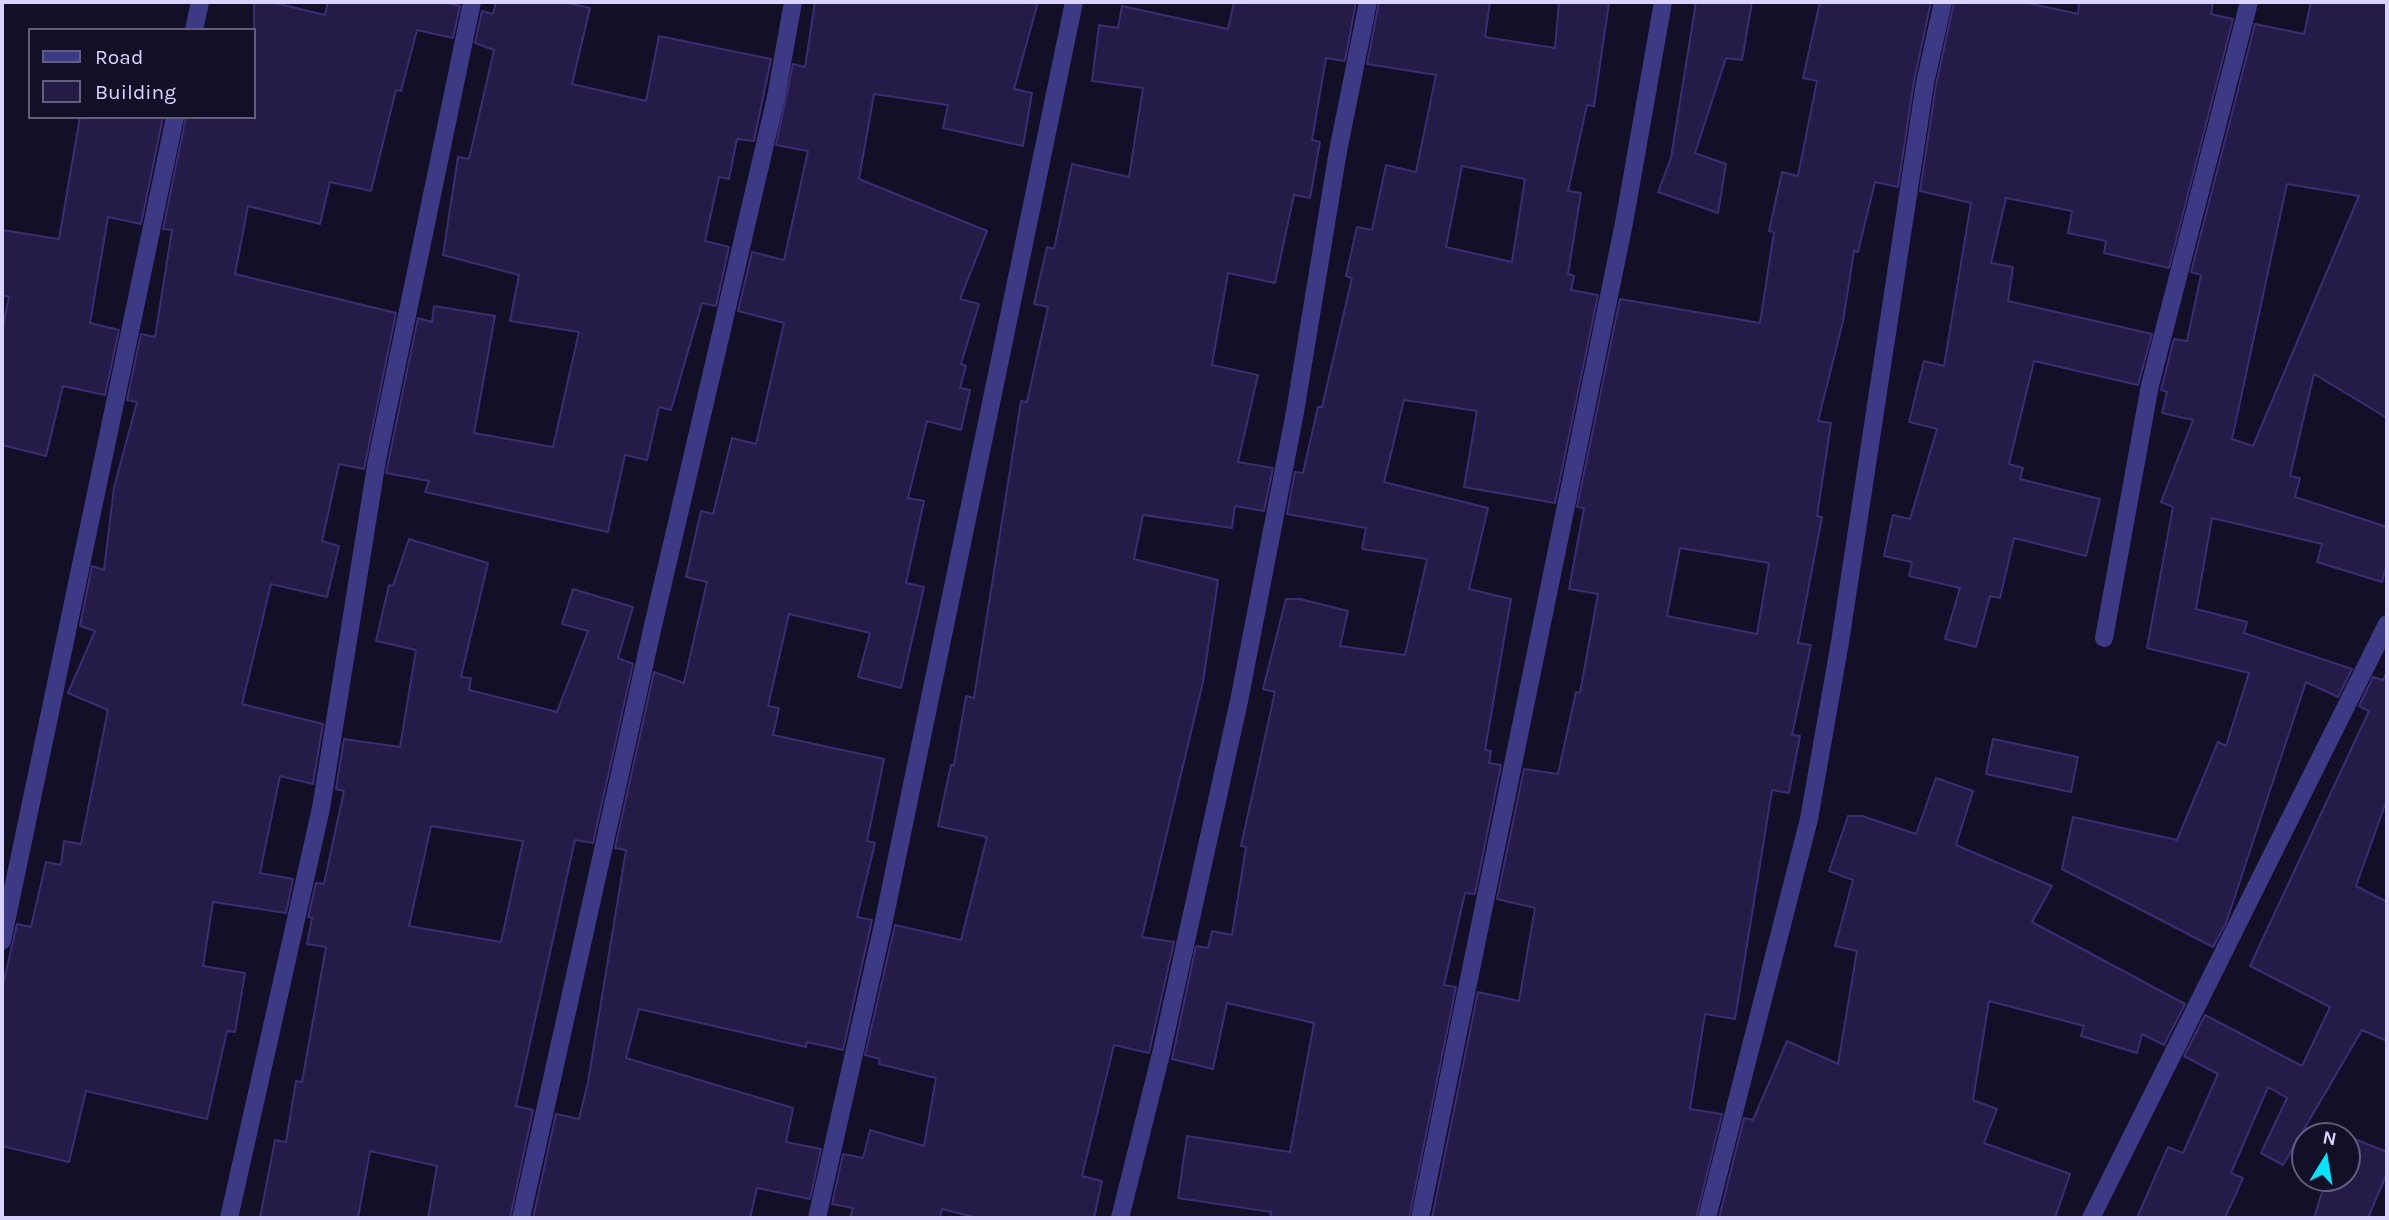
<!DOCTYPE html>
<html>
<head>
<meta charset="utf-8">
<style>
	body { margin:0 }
	#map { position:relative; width:2389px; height:1220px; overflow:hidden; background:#130f26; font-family:Karla,sans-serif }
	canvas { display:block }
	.frame { position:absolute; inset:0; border:4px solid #d9d4ff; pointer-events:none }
	.legend { position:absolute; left:28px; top:28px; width:228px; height:91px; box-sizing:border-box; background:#130f26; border:2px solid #625e7d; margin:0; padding:9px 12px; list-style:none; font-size:21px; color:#d9d4ff }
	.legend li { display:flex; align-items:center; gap:14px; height:35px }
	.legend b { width:35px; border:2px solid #625e7d }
	.north { position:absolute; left:2291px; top:1122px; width:70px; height:70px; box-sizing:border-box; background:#130f26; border:2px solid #625e7d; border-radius:50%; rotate:11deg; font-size:19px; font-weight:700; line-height:28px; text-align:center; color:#d9d4ff }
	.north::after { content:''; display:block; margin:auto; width:24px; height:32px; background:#00e5ff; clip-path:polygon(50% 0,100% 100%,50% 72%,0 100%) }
</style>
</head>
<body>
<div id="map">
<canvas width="2389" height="1220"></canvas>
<div class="frame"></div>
<ul class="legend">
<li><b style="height:9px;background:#3d3a85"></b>Road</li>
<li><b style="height:19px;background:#241b47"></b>Building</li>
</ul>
<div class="north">N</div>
</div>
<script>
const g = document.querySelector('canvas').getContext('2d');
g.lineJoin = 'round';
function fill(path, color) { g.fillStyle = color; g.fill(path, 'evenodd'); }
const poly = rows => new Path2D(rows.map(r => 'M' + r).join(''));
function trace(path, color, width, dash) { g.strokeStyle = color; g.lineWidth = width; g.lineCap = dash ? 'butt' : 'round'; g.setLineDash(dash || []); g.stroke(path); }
const building = poly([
	[254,2,271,2,325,15,328,2,441,2,460,6,453,38,417,30,401,91,396,90,371,191,330,182,320,224,248,206,235,274,396,313,364,469,339,464,322,541,339,546,327,597,271,584,242,704,323,724,313,784,280,776,260,873,293,879,286,913,213,902,203,966,245,973,235,1032,227,1031,207,1119,86,1091,69,1162,2,1146,2,989,17,924,31,927,46,862,61,865,64,841,81,844,108,710,68,693,95,631,80,626,92,566,104,570,114,488,137,402,127,400,141,334,155,337,172,230,163,229,186,117,254,117,254,2],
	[496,2,563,2,590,8,572,84,646,101,659,36,771,59,754,141,737,139,729,179,719,177,705,241,729,247,716,306,702,303,671,410,659,407,647,460,625,455,608,532,425,492,429,481,386,473,418,318,432,322,434,306,495,316,474,433,553,447,579,332,510,321,519,275,443,255,458,157,469,159,494,50,475,43,482,11,493,14,496,2],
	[815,2,1038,2,1014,89,1032,93,1023,146,943,128,948,105,874,94,859,179,987,231,960,299,979,304,961,364,966,366,960,388,970,390,961,430,927,421,908,498,924,501,906,583,924,587,901,688,858,677,870,633,789,614,768,706,779,708,773,735,884,759,867,841,875,843,857,917,872,920,843,1050,807,1042,806,1047,639,1009,626,1058,793,1108,786,1142,821,1149,810,1199,757,1188,750,1218,533,1218,556,1114,579,1119,588,1082,626,850,615,848,654,672,684,683,707,582,686,577,701,511,713,514,732,438,756,444,784,323,738,311,752,252,784,260,808,151,776,145,793,64,805,67,815,2],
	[1234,2,1356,2,1345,61,1326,58,1312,140,1320,142,1310,198,1294,195,1275,283,1228,273,1212,365,1258,375,1238,462,1273,468,1264,511,1235,506,1232,528,1143,515,1134,559,1218,580,1203,682,1142,937,1174,942,1149,1053,1114,1045,1082,1176,1102,1181,1094,1218,978,1218,942,1209,940,1218,850,1218,853,1208,832,1204,843,1154,863,1158,870,1130,924,1146,936,1078,879,1064,880,1059,865,1055,895,925,961,940,987,837,938,826,951,765,954,765,966,696,974,698,1021,401,1027,402,1048,307,1034,304,1047,247,1054,249,1072,164,1129,177,1143,88,1092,81,1099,25,1118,28,1122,6,1228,29,1234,2],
	[1379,2,1490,2,1485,37,1555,48,1559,2,1609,2,1594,106,1587,105,1568,191,1581,193,1568,274,1574,276,1571,290,1598,295,1555,503,1464,487,1477,411,1404,400,1384,482,1488,508,1469,589,1511,599,1485,750,1491,751,1489,763,1501,765,1475,894,1465,893,1444,985,1456,987,1409,1218,1270,1218,1271,1212,1178,1198,1187,1136,1290,1152,1314,1023,1227,1003,1213,1069,1172,1059,1196,946,1208,948,1212,931,1232,935,1246,847,1241,846,1275,692,1263,689,1286,599,1300,599,1348,611,1340,646,1405,655,1427,559,1362,549,1366,528,1287,514,1295,472,1303,473,1318,407,1322,407,1352,278,1346,276,1357,227,1372,230,1386,165,1416,172,1436,75,1367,64,1379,2],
	[1462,166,1525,179,1512,262,1446,247,1462,166],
	[1696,2,1752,2,1742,60,1726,58,1695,153,1726,164,1718,213,1658,192,1671,158,1696,2],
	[1820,2,1931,2,1914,81,1898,187,1875,182,1858,252,1854,251,1843,321,1818,421,1831,423,1817,516,1822,517,1798,643,1811,645,1792,735,1800,736,1789,793,1772,790,1735,1019,1705,1014,1690,1109,1722,1114,1696,1218,1432,1218,1478,992,1519,1001,1535,908,1497,899,1524,769,1558,774,1576,692,1580,693,1598,594,1569,589,1584,508,1577,507,1620,299,1760,323,1774,232,1769,231,1782,172,1798,176,1817,81,1803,78,1820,2],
	[1680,548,1769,563,1757,634,1667,616,1680,548],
	[1954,2,2023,2,2078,14,2079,2,2213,2,2211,14,2233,19,2169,268,2104,253,2106,241,2068,233,2072,211,2006,198,1991,263,2013,267,2008,301,2152,334,2138,385,2034,361,2009,464,2023,468,2020,479,2100,499,2086,556,2014,538,2000,598,1990,596,1976,647,1945,639,1960,588,1909,576,1912,562,1884,556,1893,515,1910,519,1937,429,1909,422,1924,361,1944,366,1971,203,1920,191,1936,85,1954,2],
	[2311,2,2387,2,2387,418,2314,374,2290,476,2300,478,2295,497,2387,527,2387,564,2382,582,2317,562,2322,544,2212,518,2196,609,2247,622,2244,633,2352,669,2338,697,2306,682,2226,923,2213,947,2062,869,2073,817,2177,840,2218,742,2226,746,2249,673,2147,648,2173,507,2161,502,2193,420,2162,413,2167,392,2161,390,2174,339,2187,341,2201,275,2191,272,2255,24,2304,34,2311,2],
	[2287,184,2359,196,2253,446,2232,439,2287,184],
	[80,117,163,117,141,224,108,217,90,323,119,330,105,395,63,386,46,456,2,445,2,331,9,297,2,295,2,230,59,239,80,117],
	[409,539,488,563,461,677,471,678,469,690,557,712,588,631,562,624,573,589,633,607,618,658,633,664,593,843,575,840,516,1106,533,1110,510,1218,428,1218,437,1166,370,1151,358,1218,260,1218,275,1140,286,1142,296,1081,302,1082,326,947,307,944,312,918,308,917,316,883,324,884,344,791,336,789,344,739,400,747,416,650,376,641,389,585,393,586,409,539],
	[431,826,523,841,501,942,409,926,431,826],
	[2387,672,2387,799,2356,886,2387,902,2387,1041,2362,1030,2283,1165,2261,1153,2287,1098,2268,1087,2231,1173,2243,1178,2225,1218,2137,1218,2168,1147,2183,1153,2218,1074,2184,1056,2205,1015,2302,1066,2330,1007,2250,966,2369,711,2359,706,2373,677,2383,680,2387,672],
	[1993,739,2078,757,2071,792,1986,774,1993,739],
	[1936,778,1973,791,1956,845,2052,886,2032,922,2185,1004,2164,1045,2142,1034,2137,1053,2081,1036,2084,1026,1989,1001,1973,1100,1997,1109,1984,1143,2070,1174,2055,1218,1719,1218,1744,1118,1753,1120,1787,1041,1838,1064,1857,951,1835,946,1853,880,1829,871,1848,816,1862,816,1916,834,1936,778],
	[2347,1136,2387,1152,2387,1173,2368,1218,2314,1218,2323,1189,2317,1186,2320,1178,2347,1178,2347,1136]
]);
fill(building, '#241b47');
trace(building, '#3b2d73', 2);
trace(poly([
	[194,30,200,2],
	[2104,638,2150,385,2249,2],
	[2,941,175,117],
	[229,1218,321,808,377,460,472,2],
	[521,1218,652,630,776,97,793,2],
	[817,1218,883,925,1074,2],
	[1120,1218,1161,1054,1239,701,1295,412,1338,151,1368,2],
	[1420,1218,1624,223,1663,2],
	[1707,1218,1809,819,1840,642,1925,83,1943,2],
	[2091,1218,2387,624]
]), '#3d3a85', 18);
</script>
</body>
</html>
